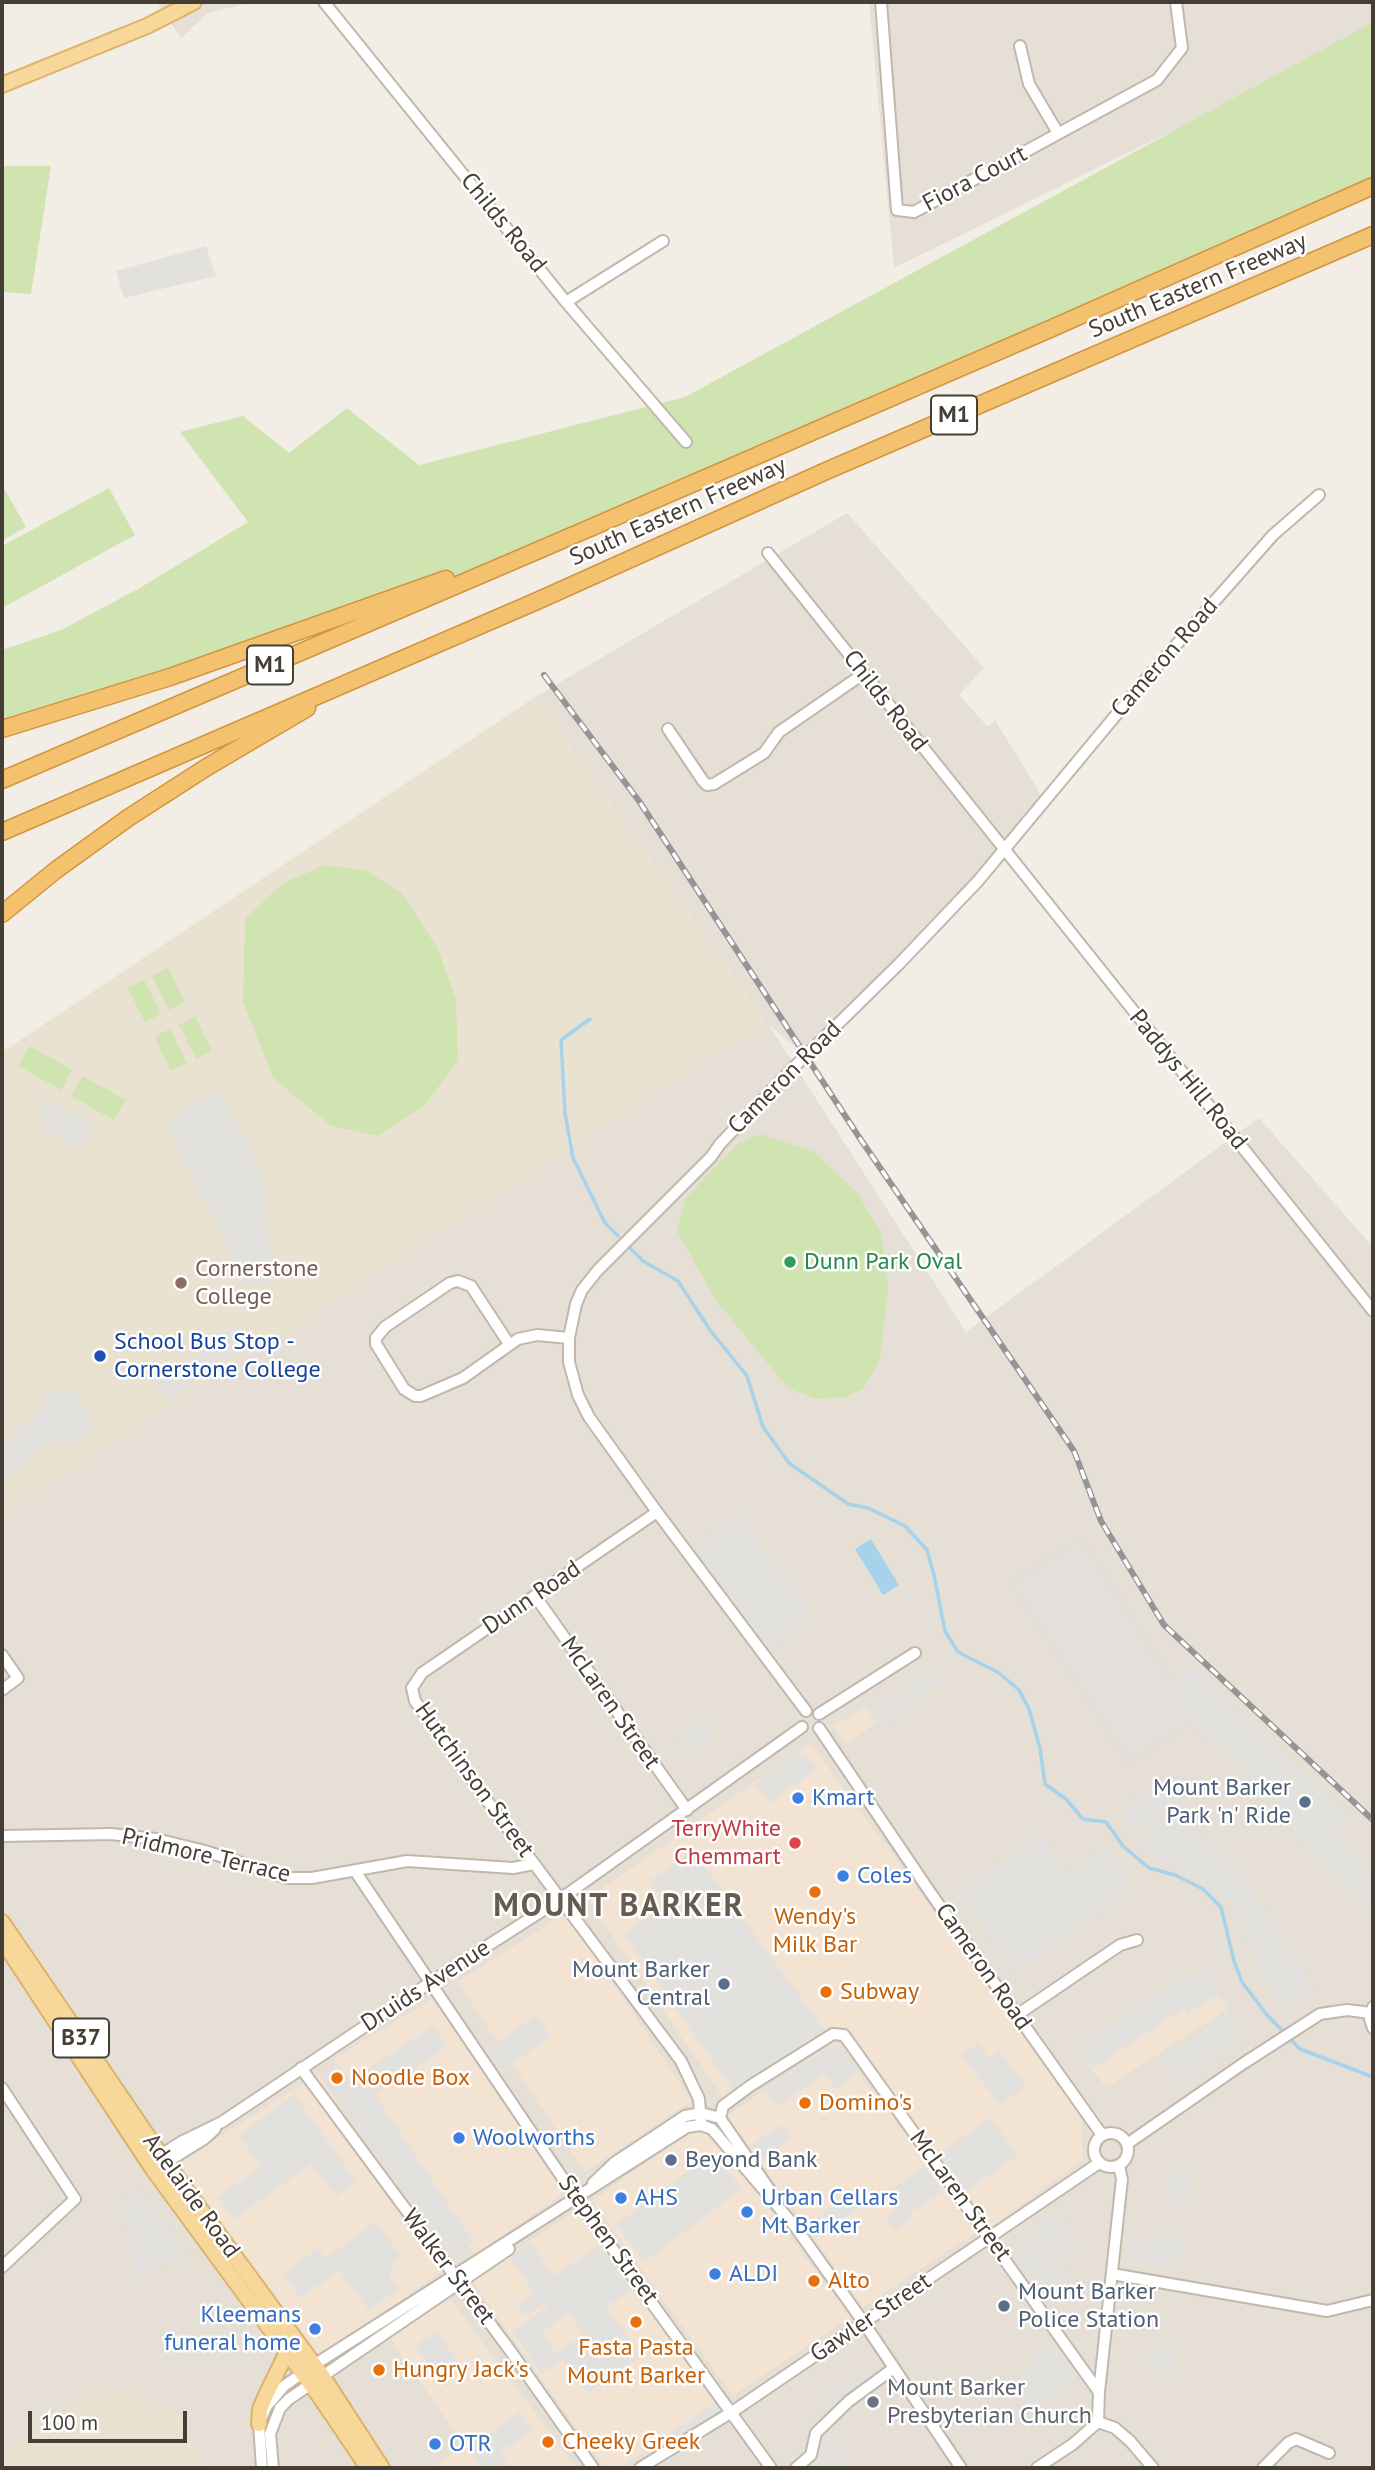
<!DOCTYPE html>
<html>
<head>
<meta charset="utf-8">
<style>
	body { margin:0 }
	#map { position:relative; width:1375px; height:2470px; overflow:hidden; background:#f2eee6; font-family:"PT Sans",sans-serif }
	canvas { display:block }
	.frame { position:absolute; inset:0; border:4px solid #443e36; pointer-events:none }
	.scale { position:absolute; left:28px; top:2411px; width:159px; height:32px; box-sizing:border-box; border:4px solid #443e36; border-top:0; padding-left:9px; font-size:21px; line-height:24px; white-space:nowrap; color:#443e36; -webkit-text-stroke:5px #fff; paint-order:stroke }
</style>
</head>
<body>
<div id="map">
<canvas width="1375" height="2470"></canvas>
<div class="frame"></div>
<div class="scale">100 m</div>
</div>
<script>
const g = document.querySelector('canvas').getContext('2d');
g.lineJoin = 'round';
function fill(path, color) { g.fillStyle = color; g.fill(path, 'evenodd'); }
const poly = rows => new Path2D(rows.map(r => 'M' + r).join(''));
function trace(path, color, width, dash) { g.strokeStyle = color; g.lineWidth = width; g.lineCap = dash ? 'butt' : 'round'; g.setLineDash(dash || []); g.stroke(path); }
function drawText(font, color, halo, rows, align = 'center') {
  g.font = font + ' "PT Sans",sans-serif'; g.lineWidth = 5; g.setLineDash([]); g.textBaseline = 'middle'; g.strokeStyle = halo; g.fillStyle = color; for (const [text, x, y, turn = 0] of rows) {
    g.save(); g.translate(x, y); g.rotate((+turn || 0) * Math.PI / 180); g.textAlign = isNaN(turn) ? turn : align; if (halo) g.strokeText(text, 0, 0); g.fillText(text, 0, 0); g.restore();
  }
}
fill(poly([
	[156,2,254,2,208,13,181,38],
	[869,2,1373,2,1373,32,894,268],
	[847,513,984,668,959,695,988,727,995,720,1044,800,1003,849,806,1056,768,1024,966,1332,1259,1118,1373,1247,1373,2468,2,2468,2,1514,766,1022,535,697]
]), '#e5dfd5');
fill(poly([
	[866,1706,877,1722,846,1745,833,1726],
	[810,1743,891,1852,1082,2118,1083,2160,990,2227,840,2031,727,2103,587,1899],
	[566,1913,692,2101,585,2172,457,1982],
	[1208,1979,1228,2009,1106,2088,1087,2063],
	[438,1995,569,2190,474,2255,334,2059],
	[835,2041,978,2231,863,2307,727,2116],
	[318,2073,445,2269,320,2356,179,2163],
	[704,2122,850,2317,733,2396,592,2201],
	[584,2204,716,2402,621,2468,605,2468,471,2280],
	[447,2295,577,2468,432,2468,464,2445,389,2337]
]), '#f3e3d2');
fill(poly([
	[1082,1538,1196,1720,1129,1762,1011,1583]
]), '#e4dfdb');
fill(poly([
	[535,697,766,1022,2,1514,2,1052],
	[109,2384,178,2415,209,2468,2,2468,2,2451]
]), '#eae2d1');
fill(poly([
	[1373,22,1373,186,503,559,170,677,2,729,2,650,61,630,138,589,248,522,180,432,243,416,289,453,347,408,419,465,685,397],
	[8,166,51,166,31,294,2,292,2,167],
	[2,485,26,527,2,541],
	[109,488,135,535,2,608,2,546],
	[325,865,365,870,402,893,438,949,456,1000,458,1061,424,1106,377,1136,331,1126,273,1078,243,1002,245,919,283,883],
	[168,968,185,1002,169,1010,152,976],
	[144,980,161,1014,145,1022,128,988],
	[195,1017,212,1051,196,1059,179,1025],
	[170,1029,187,1063,171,1071,154,1037],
	[30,1046,72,1070,61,1090,18,1066],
	[83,1076,126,1100,114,1120,71,1096],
	[760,1134,814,1152,857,1193,882,1235,888,1288,880,1359,864,1388,846,1397,816,1399,788,1388,716,1300,677,1231,685,1199,739,1143]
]), '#d0e4b1');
fill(poly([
	[206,246,216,276,124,298,116,271],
	[219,1090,262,1173,274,1283,248,1285,170,1131,171,1120,183,1108],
	[42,1097,94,1127,81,1148,43,1127],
	[244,1326,242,1338,233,1354,168,1401,156,1382,197,1355,211,1342,218,1330],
	[63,1389,74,1390,87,1411,86,1422,93,1425,89,1433,70,1445,44,1443,2,1484,2,1445,38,1411,47,1395],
	[739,1516,812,1615,768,1647,695,1548],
	[1194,1666,1229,1706,1317,1787,1347,1818,1337,1826,1344,1842,1373,1869,1373,1915,1340,1884,1296,1833,1271,1790,1202,1732,1168,1684],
	[934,1669,943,1682,900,1710,892,1696,907,1688,905,1684],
	[889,1694,900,1712,879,1728,866,1708],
	[703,1720,714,1736,689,1752,679,1737],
	[797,1753,807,1755,817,1768,770,1803,755,1784],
	[1173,1776,1187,1795,1136,1829,1121,1809],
	[1169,1815,1240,1871,1313,1990,1283,2007,1263,1976,1239,1914,1228,1899,1207,1885,1136,1848,1134,1840],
	[1039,1835,1068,1875,1104,1849,1132,1887,1017,1971,960,1893],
	[693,1850,826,2032,736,2094,624,1935,666,1904,649,1881],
	[1206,1970,1221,1993,1188,2014,1184,2008,1093,2068,1080,2047,1184,1976,1188,1981],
	[1228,2012,1245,2037,1180,2082,1162,2057],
	[536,2015,551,2036,501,2072,486,2050],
	[433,2026,447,2047,374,2094,474,2242,452,2257,334,2091],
	[835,2043,858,2073,835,2089,825,2074,776,2107,764,2090],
	[978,2043,990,2058,999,2051,1026,2085,1001,2105,961,2056],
	[294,2094,356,2181,336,2196,311,2164,234,2219,218,2197,261,2166,239,2136],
	[991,2118,1018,2156,963,2193,937,2155],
	[782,2125,791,2139,762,2159,752,2145],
	[714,2152,741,2189,644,2262,616,2225],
	[925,2166,942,2192,910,2213,913,2218,895,2231,886,2218,897,2210,894,2205,898,2202,890,2190],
	[1185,2171,1193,2201,1174,2204,1167,2176],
	[861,2188,870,2201,816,2238,807,2224],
	[138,2191,186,2254,138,2274,128,2252,142,2244,116,2208],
	[1056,2211,1076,2242,1053,2257,1033,2226],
	[376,2222,401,2256,394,2262,390,2278,398,2289,369,2311,339,2270,301,2298,283,2274,318,2248,326,2258],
	[1185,2235,1182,2253,1172,2259,1171,2267,1128,2260,1130,2242,1142,2245,1170,2236],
	[1039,2240,1051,2259,1026,2275,1014,2257],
	[530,2242,554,2276,601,2245,632,2289,606,2307,641,2356,587,2394,563,2359,541,2374,512,2331,545,2309,548,2314,550,2312,544,2304,525,2316,517,2304,534,2292,509,2256],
	[569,2313,584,2335,556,2353,542,2331],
	[1054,2258,1065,2273,1065,2284,1048,2297,1031,2274],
	[437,2331,458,2362,437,2376,415,2346],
	[1162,2338,1180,2343,1171,2370,1149,2366,1152,2347,1160,2348],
	[1051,2344,1076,2380,1031,2411,1020,2395,1028,2390,1018,2376,1033,2365,1030,2359],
	[869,2371,877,2377,826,2411,819,2401,840,2387,842,2390],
	[716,2402,728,2422,658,2468,621,2468],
	[520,2412,533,2431,500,2452,510,2468,482,2468,468,2448],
	[830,2434,853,2468,814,2468,803,2452]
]), '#e3e1de');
fill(poly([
	[871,1539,899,1585,883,1595,855,1549]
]), '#a6d2eb');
trace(poly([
	[590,1019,561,1040,565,1113,573,1158,605,1223,618,1236],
	[629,1247,643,1261,678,1281,710,1330,747,1376,763,1427,789,1463,848,1504,868,1508,905,1526,927,1550,934,1575,945,1631,958,1652,999,1673,1019,1690,1029,1709,1040,1748,1045,1784,1066,1799,1083,1819,1106,1822,1123,1846,1149,1868,1175,1875,1203,1889,1221,1907,1234,1961,1242,1982,1267,2015,1300,2049,1373,2077]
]), '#a6d2eb', 3.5);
const minor = poly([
	[324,2,566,302,686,442],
	[881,2,897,210,914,212,1157,80,1182,48,1176,2],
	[1020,46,1029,84,1058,133],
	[566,302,663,241],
	[768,553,1373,1311],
	[668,729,703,781,707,785,714,784,764,753,779,732,863,674],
	[509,1344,471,1286,458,1281,450,1283,385,1327,376,1338,376,1344,404,1389,415,1396,421,1396,463,1378,518,1339,537,1335,569,1338],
	[657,1512,422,1673,412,1688,415,1701,480,1791,681,2061,699,2099,701,2125],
	[535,1596,687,1810],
	[2,1655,18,1678,2,1690],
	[806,1711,657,1512,589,1417,578,1395,569,1362,569,1338,576,1304,582,1290,598,1270,711,1157,720,1144,792,1069,899,964,978,881,1146,679,1273,535,1319,495],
	[819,1714,915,1653],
	[819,1728,932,1895,1102,2135],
	[2,1836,111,1834,156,1839,205,1851,287,1878,312,1878,407,1861,513,1868,534,1864],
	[355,1871,576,2198,771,2468],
	[1373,2007,1370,2019,1373,2028],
	[1017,2015,1120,1945,1137,1940],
	[301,2068,509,2349,593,2468],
	[2,2088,75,2199,2,2267],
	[701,2113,720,2118,769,2189],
	[720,2118,723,2106,750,2086,833,2034,844,2035,1099,2392],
	'1094 2150a17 17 0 1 1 34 0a17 17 0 1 1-34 0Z',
	[1127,2144,1244,2063,1320,2014,1347,2010,1371,2013],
	[157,2160,161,2155,181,2142,222,2122,431,1982,559,1900,802,1727],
	[162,2165,204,2139,215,2129],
	[593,2183,614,2163,685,2116,701,2113],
	[794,2225,864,2323,961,2468],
	[1112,2274,1327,2311,1373,2300],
	[1098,2422,1115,2428,1130,2441,1153,2468],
	[262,2468,259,2424,266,2407,284,2386,314,2365,687,2127,701,2125,712,2129,797,2229],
	[273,2468,270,2434,280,2408,289,2399,509,2249],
	[640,2468,732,2412,1099,2163],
	[796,2468,811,2455,816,2433,849,2401,894,2368],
	[1037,2468,1073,2444,1098,2422,1099,2392,1122,2179,1119,2166],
	[1263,2468,1288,2443,1296,2439,1329,2453]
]);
const major = poly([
	[2,85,147,26,194,2],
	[2,1922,162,2157,323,2377,382,2468],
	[2,1940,152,2168,320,2397,368,2468],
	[259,2424,260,2409,266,2395,287,2352]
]);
const highway = poly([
	[2,729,170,677,446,579],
	[2,780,539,550,1050,329,1373,186],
	[2,832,537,601,826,471,1373,235],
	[2,914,56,870,128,818,207,767,307,708]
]);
trace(minor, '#c0b8ac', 14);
trace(major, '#dbb36b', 18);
trace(highway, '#d29540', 19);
trace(minor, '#fff', 10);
trace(major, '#f7d89a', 14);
trace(highway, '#f4c16f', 16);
const rail = poly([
	[544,675,639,801,859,1137,1074,1451,1101,1521,1164,1625,1373,1820]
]);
trace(rail, '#959595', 6);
trace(rail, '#fff', 3.5, [10]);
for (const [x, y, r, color] of [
	[790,1262,7,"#2e9e5b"],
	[181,1283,7,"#8d6e63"],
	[100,1356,7,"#1a4fb4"],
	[798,1798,7,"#3f7fe0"],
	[1305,1802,7,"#5c6f8a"],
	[795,1843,7,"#e0444e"],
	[843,1876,7,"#3f7fe0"],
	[815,1892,7,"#e8710a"],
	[724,1984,7,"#5c6f8a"],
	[826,1992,7,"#e8710a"],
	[337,2078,7,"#e8710a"],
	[805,2103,7,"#e8710a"],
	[459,2138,7,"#3f7fe0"],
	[671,2160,7,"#5c6f8a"],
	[621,2198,7,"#3f7fe0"],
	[747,2212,7,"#3f7fe0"],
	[715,2274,7,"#3f7fe0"],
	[814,2281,7,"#e8710a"],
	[1004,2306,7,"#5c6f8a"],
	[636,2322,7,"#e8710a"],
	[315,2329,7,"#3f7fe0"],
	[379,2370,7,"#e8710a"],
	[873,2402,7,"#6b7280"],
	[548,2442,7,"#e8710a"],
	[435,2444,7,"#3f7fe0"]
]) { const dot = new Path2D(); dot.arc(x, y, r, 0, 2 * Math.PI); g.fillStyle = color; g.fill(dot); trace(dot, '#fff', 2.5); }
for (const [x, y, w] of [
	[954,415,46],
	[270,665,46],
	[81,2038,56]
]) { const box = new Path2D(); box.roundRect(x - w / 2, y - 19.5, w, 39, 5); g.fillStyle = '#fff'; g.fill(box); trace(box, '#443e36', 2); }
drawText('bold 23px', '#443e36', null, [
	["M1",954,415],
	["M1",270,665],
	["B37",81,2038]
]);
drawText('24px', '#443e36', '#fff', [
	["Fiora Court",975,179,-28],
	["Childs Road",503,223,51],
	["South Eastern Freeway",1198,286,-23],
	["South Eastern Freeway",678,512,-24],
	["Cameron Road",1165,658,-49],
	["Childs Road",885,701,52],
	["Cameron Road",785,1078,-45],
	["Paddys Hill Road",1188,1080,51],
	["Dunn Road",532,1598,-34],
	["McLaren Street",610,1703,55],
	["Hutchinson Street",474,1780,54],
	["Pridmore Terrace",206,1856,13],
	["Cameron Road",983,1967,55],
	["Druids Avenue",426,1986,-33],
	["Adelaide Road",191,2196,54],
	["McLaren Street",960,2196,54],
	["Stephen Street",608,2240,54],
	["Walker Street",448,2267,53],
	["Gawler Street",871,2318,-34]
]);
drawText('24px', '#27864d', '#fff', [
	["Dunn Park Oval",804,1262]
], 'left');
drawText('24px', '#785e54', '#fff', [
	["Cornerstone",195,1269],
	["College",195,1297]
], 'left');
drawText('24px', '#164399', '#fff', [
	["School Bus Stop -",114,1342],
	["Cornerstone College",114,1370]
], 'left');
drawText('24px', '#4e5e75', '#fff', [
	["Mount Barker",1291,1788],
	["Park 'n' Ride",1291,1816],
	["Mount Barker",710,1970],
	["Central",710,1998],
	["Beyond Bank",685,2160,"left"],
	["Mount Barker",1018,2292,"left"],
	["Police Station",1018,2320,"left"]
], 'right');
drawText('24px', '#366cbe', '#fff', [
	["Kmart",812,1798],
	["Coles",857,1876],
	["Woolworths",473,2138],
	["AHS",635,2198],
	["Urban Cellars",761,2198],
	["Mt Barker",761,2226],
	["ALDI",729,2274],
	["Kleemans",301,2315,"right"],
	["funeral home",301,2343,"right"],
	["OTR",449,2444]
], 'left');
drawText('24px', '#be3a42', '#fff', [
	["TerryWhite",781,1829],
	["Chemmart",781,1857]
], 'right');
drawText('24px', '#c56008', '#fff', [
	["Wendy's",815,1917,"center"],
	["Milk Bar",815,1945,"center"],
	["Subway",840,1992],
	["Noodle Box",351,2078],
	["Domino's",819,2103],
	["Alto",828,2281],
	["Fasta Pasta",636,2348,"center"],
	["Mount Barker",636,2376,"center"],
	["Hungry Jack's",393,2370],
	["Cheeky Greek",562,2442]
], 'left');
drawText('24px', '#5b616d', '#fff', [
	["Mount Barker",887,2388],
	["Presbyterian Church",887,2416]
], 'left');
g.letterSpacing = '2px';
drawText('bold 32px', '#665b4e', '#fff', [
	["MOUNT BARKER",619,1907]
]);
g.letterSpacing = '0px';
</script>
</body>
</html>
